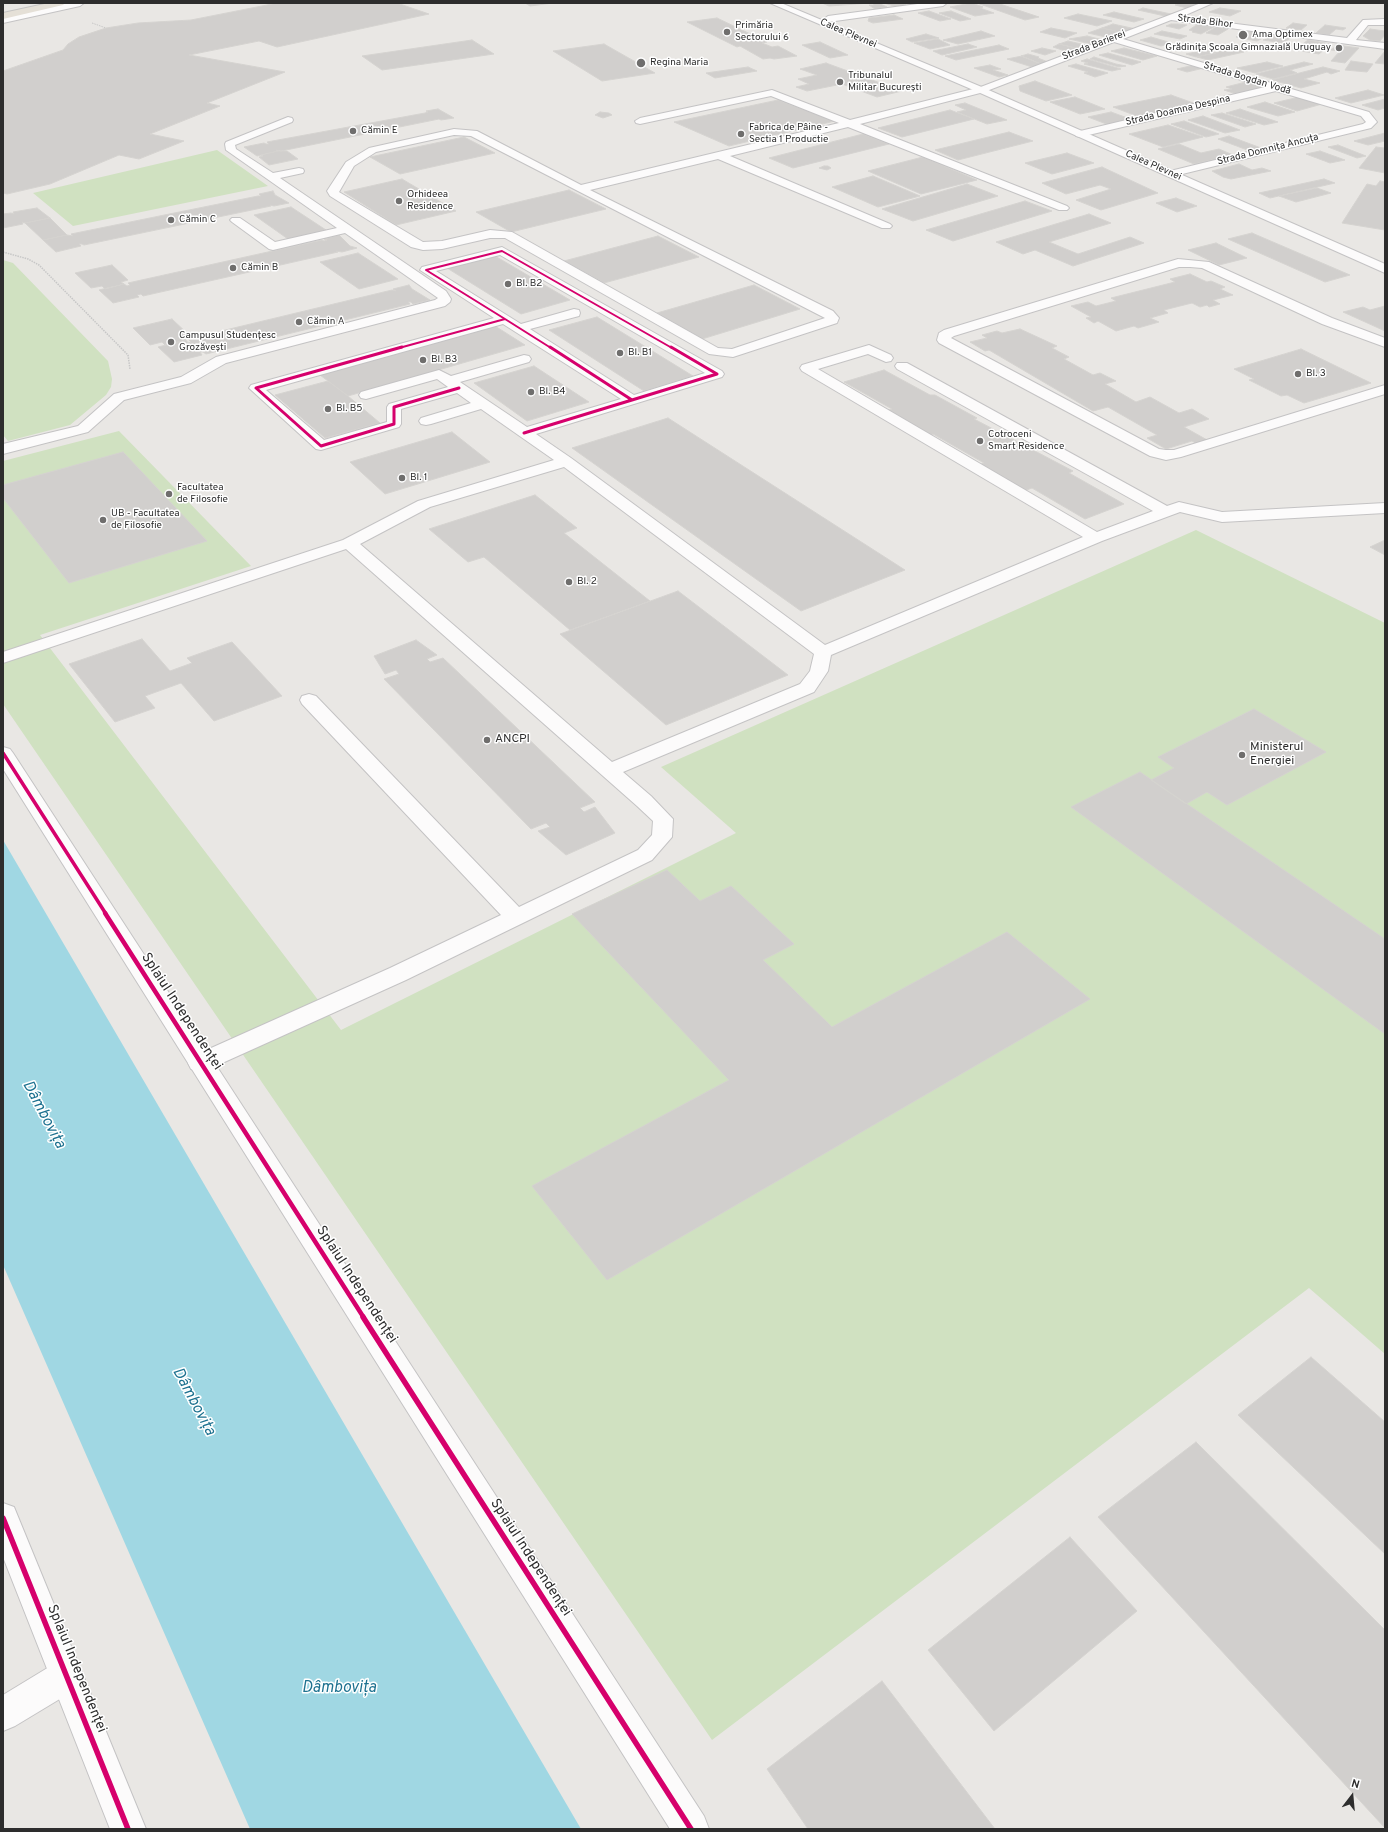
<!DOCTYPE html>
<html>
<head>
<meta charset="utf-8">
<style>
	body { margin:0 }
	#map { position:relative; width:1388px; height:1832px; overflow:hidden; background:#e9e7e4; font-family:Overpass,sans-serif }
	canvas { display:block }
	.frame { position:absolute; inset:0; border:4px solid #2d2d2d; pointer-events:none }
	.north { position:absolute; left:1332px; top:1776px; width:40px; height:40px; -webkit-text-stroke:3px #fff; paint-order:stroke; rotate:16deg; font-size:11px; font-weight:700; line-height:16px; text-align:center; color:#2d2d2d }
	.north::after { content:''; display:block; margin:auto; width:14px; height:18px; background:#2d2d2d; clip-path:polygon(50% 0,100% 100%,50% 72%,0 100%) }
</style>
</head>
<body>
<div id="map">
<canvas width="1388" height="1832"></canvas>
<div class="frame"></div>
<div class="north">N</div>
</div>
<script>
const g = document.querySelector('canvas').getContext('2d');
g.lineJoin = 'round';
function fill(path, color) { g.fillStyle = color; g.fill(path, 'evenodd'); }
const poly = rows => new Path2D(rows.map(r => 'M' + r).join(''));
function trace(path, color, width, dash) { g.strokeStyle = color; g.lineWidth = width; g.lineCap = dash ? 'butt' : 'round'; g.setLineDash(dash || []); g.stroke(path); }
function drawText(font, color, halo, rows, align = 'center') {
  g.font = font + ' Overpass,sans-serif'; g.lineWidth = 3; g.setLineDash([]); g.textBaseline = 'middle'; g.strokeStyle = halo; g.fillStyle = color; for (const [text, x, y, turn = 0] of rows) {
    g.save(); g.translate(x, y); g.rotate((+turn || 0) * Math.PI / 180); g.textAlign = isNaN(turn) ? turn : align; if (halo) g.strokeText(text, 0, 0); g.fillText(text, 0, 0); g.restore();
  }
}
fill(poly([
	[217,150,268,186,73,226,33,193],
	[3,260,13,263,108,361,112,379,111,387,106,395,70,425,8,441,3,435],
	[119,431,251,566,40,635,341,1030,736,833,661,767,1196,530,1385,623,1385,1354,1309,1288,712,1740,3,704,3,461]
]), '#d0e1c1');
fill(poly([
	[3,840,581,1829,250,1829,3,1265]
]), '#a0d7e3');
const building = poly([
	[277,3,397,3,429,14,277,47,259,41,189,55,285,72,207,103,220,106,150,134,184,141,139,159,119,155,50,184,7,194,3,193,3,71,63,50,68,44,79,37,106,28,138,23,191,20,277,3],
	[525,3,553,3,530,6,525,3],
	[822,3,870,3,829,6,822,3],
	[872,3,878,3,887,7,875,9,869,5,874,5,872,3],
	[884,3,902,3,906,5,894,6,884,3],
	[972,3,983,7,980,8,994,13,975,16,950,7,972,3],
	[977,3,997,3,1039,17,1025,20,977,3],
	[1179,3,1201,3,1187,8,1175,5,1179,3],
	[1143,8,1171,14,1165,16,1138,10,1143,8],
	[1220,8,1241,11,1230,16,1209,12,1220,8],
	[929,11,951,19,940,21,918,13,929,11],
	[951,11,971,19,960,21,939,13,951,11],
	[1114,12,1144,19,1134,22,1103,15,1114,12],
	[1078,14,1112,21,1097,26,1064,18,1078,14],
	[894,15,903,19,873,23,868,21,869,18,894,15],
	[717,18,767,42,762,43,772,47,778,46,797,56,774,59,770,58,763,59,740,46,737,47,687,22,717,18],
	[1293,23,1307,25,1301,30,1286,28,1293,23],
	[1113,24,1136,29,1124,33,1102,28,1113,24],
	[1171,24,1178,24,1187,25,1179,29,1166,26,1171,24],
	[1198,24,1214,27,1201,34,1192,32,1193,31,1189,30,1198,24],
	[1325,25,1346,28,1343,30,1336,29,1329,35,1316,33,1325,25],
	[1216,27,1228,29,1218,35,1206,33,1216,27],
	[1051,28,1077,33,1065,38,1040,32,1051,28],
	[1102,28,1124,33,1110,38,1088,33,1102,28],
	[1370,29,1385,31,1385,35,1380,41,1370,40,1363,36,1370,29],
	[1244,30,1269,35,1257,41,1236,37,1240,35,1237,34,1244,30],
	[981,31,995,36,958,44,943,40,981,31],
	[1162,31,1187,36,1180,39,1154,34,1162,31],
	[926,34,939,38,912,42,906,39,926,34],
	[1272,34,1292,37,1283,43,1263,40,1272,34],
	[1087,36,1103,40,1091,44,1069,39,1087,36],
	[1151,37,1172,43,1161,46,1140,40,1151,37],
	[938,39,950,45,930,49,914,43,938,39],
	[472,40,494,54,382,70,362,56,472,40],
	[1308,40,1331,44,1319,54,1295,50,1308,40],
	[1068,41,1090,46,1081,49,1059,44,1068,41],
	[820,42,848,55,830,58,802,45,820,42],
	[604,44,655,73,602,81,553,51,604,44],
	[968,44,977,47,942,55,933,51,968,44],
	[1059,44,1079,49,1072,51,1065,51,1053,47,1059,44],
	[999,45,1009,49,956,60,945,56,999,45],
	[1337,45,1359,48,1345,63,1331,61,1340,51,1331,50,1337,45],
	[1042,48,1056,51,1045,55,1031,51,1042,48],
	[1124,48,1157,56,1143,60,1111,51,1124,48],
	[1235,48,1244,52,1208,60,1197,57,1235,48],
	[1205,50,1216,53,1196,57,1186,54,1205,50],
	[1385,51,1385,64,1375,63,1385,51],
	[1108,53,1141,62,1132,65,1099,55,1108,53],
	[1028,54,1039,57,1038,58,1048,62,1041,64,1021,56,1028,54],
	[1022,56,1041,64,1032,67,1007,59,1022,56],
	[1094,57,1116,64,1126,66,1119,67,1090,59,1094,57],
	[1087,59,1121,69,1112,71,1084,64,1088,63,1081,61,1087,59],
	[1351,61,1373,64,1367,72,1345,70,1351,61],
	[1267,62,1283,66,1255,73,1237,68,1267,62],
	[1304,62,1313,64,1290,70,1297,73,1273,79,1256,74,1304,62],
	[826,63,902,91,877,97,842,84,807,91,796,87,809,84,798,79,817,75,800,69,826,63],
	[1076,64,1108,73,1095,77,1084,73,1088,72,1068,66,1076,64],
	[990,65,1001,69,993,70,1008,75,999,77,974,68,990,65],
	[1194,65,1204,68,1187,72,1177,69,1194,65],
	[748,67,757,71,715,78,706,73,748,67],
	[1323,67,1340,71,1331,74,1327,72,1304,79,1320,83,1301,88,1272,80,1323,67],
	[1035,81,1072,95,1046,101,1020,91,1019,86,1035,81],
	[1250,81,1267,87,1236,94,1224,90,1232,89,1226,87,1250,81],
	[1368,90,1384,95,1351,103,1335,98,1368,90],
	[1171,95,1199,105,1142,118,1113,107,1171,95],
	[1075,97,1105,109,1080,114,1050,102,1075,97],
	[1299,97,1322,104,1297,111,1274,103,1299,97],
	[1385,99,1385,108,1378,110,1362,105,1385,99],
	[778,100,835,121,729,146,674,122,778,100],
	[1265,102,1295,112,1278,116,1247,107,1265,102],
	[965,103,1007,120,987,124,957,112,966,110,955,105,965,103],
	[438,109,454,118,441,120,439,119,281,151,276,150,278,151,257,156,244,147,264,143,266,144,269,144,267,142,425,113,428,112,426,111,438,109],
	[1240,109,1278,122,1264,125,1226,113,1240,109],
	[950,110,974,119,902,137,878,128,950,110],
	[600,112,609,113,612,115,603,118,595,115,600,112],
	[1111,112,1133,120,1109,125,1088,117,1111,112],
	[1222,113,1256,124,1245,127,1211,115,1222,113],
	[1203,116,1240,130,1225,133,1188,120,1203,116],
	[1184,121,1219,134,1206,137,1171,124,1184,121],
	[1168,125,1203,137,1163,147,1129,134,1168,125],
	[1009,132,1033,141,958,160,935,150,1009,132],
	[1385,133,1385,141,1368,145,1354,141,1385,133],
	[863,134,889,144,793,168,769,158,863,134],
	[1229,136,1261,148,1250,151,1218,139,1229,136],
	[464,137,495,153,400,174,370,157,464,137],
	[1179,144,1201,153,1219,149,1233,155,1194,164,1158,149,1179,144],
	[1338,145,1366,156,1357,158,1328,147,1338,145],
	[1376,147,1385,148,1385,173,1359,168,1376,147],
	[278,151,287,151,298,159,269,165,259,157,263,156,261,155,278,151],
	[1320,151,1345,160,1330,163,1306,154,1320,151],
	[1067,153,1094,163,1052,174,1025,163,1067,153],
	[923,157,977,180,921,194,868,171,923,157],
	[1239,164,1252,170,1262,168,1271,171,1231,179,1223,177,1212,171,1239,164],
	[824,166,828,166,831,168,827,170,819,168,824,166],
	[1102,167,1158,193,1101,210,1076,200,1111,189,1100,185,1066,194,1042,183,1102,167],
	[873,176,920,196,878,207,832,187,873,176],
	[402,179,456,211,396,225,344,192,402,179],
	[1324,179,1335,183,1270,198,1259,193,1324,179],
	[1380,181,1385,182,1385,230,1342,223,1367,184,1376,186,1380,181],
	[967,184,998,196,913,221,882,209,967,184],
	[1317,188,1331,193,1296,202,1279,196,1317,188],
	[569,190,606,209,511,232,476,212,569,190],
	[273,191,275,195,289,203,274,206,270,205,271,206,84,245,82,244,79,244,81,246,56,252,43,240,67,235,73,236,71,234,258,196,261,196,259,194,273,191],
	[1176,198,1197,206,1177,212,1156,203,1176,198],
	[1025,201,1052,211,953,241,926,230,1025,201],
	[291,207,326,230,288,239,254,215,291,207],
	[37,208,50,218,25,223,22,222,23,224,3,228,3,214,11,213,14,214,13,212,37,208],
	[1089,214,1111,223,1049,242,1078,254,1130,237,1144,243,1073,266,1035,250,1023,254,996,242,1089,214],
	[50,218,67,235,43,240,25,223,50,218],
	[1252,233,1350,275,1325,282,1228,239,1252,233],
	[339,235,350,246,357,248,342,252,336,251,338,252,143,296,141,294,137,295,139,297,113,303,99,290,124,284,127,286,130,285,128,283,322,240,324,241,327,240,324,239,339,235],
	[658,236,699,257,604,283,564,261,658,236],
	[1216,243,1247,258,1219,265,1188,250,1216,243],
	[358,253,398,279,359,289,320,262,358,253],
	[495,256,570,300,521,314,447,268,495,256],
	[112,265,128,280,121,282,124,284,105,289,102,286,91,288,75,273,112,265],
	[1190,274,1207,282,1211,281,1225,287,1220,289,1233,295,1213,300,1220,304,1209,307,1207,305,1200,307,1192,303,1164,310,1168,313,1150,318,1159,322,1138,328,1134,326,1116,331,1098,321,1094,323,1086,318,1091,317,1071,306,1088,302,1096,306,1116,301,1111,298,1175,282,1170,279,1190,274],
	[409,285,412,289,430,300,413,304,411,302,408,302,410,304,206,354,203,352,200,352,202,355,174,362,158,347,186,340,188,343,191,342,188,339,392,290,396,291,393,289,409,285],
	[754,285,800,309,702,339,657,313,754,285],
	[1385,306,1385,331,1343,312,1363,307,1370,310,1385,306],
	[597,317,693,376,644,391,549,330,597,317],
	[172,319,190,336,182,337,186,340,165,345,162,342,150,345,133,328,172,319],
	[495,326,525,345,348,396,320,375,495,326],
	[1020,329,1057,346,1052,348,1069,357,1064,359,1093,375,1100,373,1116,381,1105,384,1136,402,1150,397,1179,413,1192,409,1209,419,1184,427,1209,441,1197,444,1192,441,1166,449,1147,438,1157,435,1108,407,1093,411,989,350,985,351,970,342,987,338,982,335,997,331,1002,333,1020,329],
	[1301,349,1340,368,1371,383,1304,403,1287,395,1281,396,1249,380,1254,379,1234,369,1301,349],
	[534,366,589,402,527,421,474,383,534,366],
	[884,370,930,395,935,395,977,418,974,419,1073,471,1069,473,1124,504,1085,519,1032,488,1024,491,978,465,984,463,933,434,928,436,885,411,892,409,844,382,884,370],
	[328,381,348,396,380,423,325,438,275,395,328,381],
	[668,418,905,570,801,611,572,448,668,418],
	[452,432,490,462,385,494,350,462,452,432],
	[123,452,207,541,69,583,3,498,3,485,123,452],
	[535,495,577,528,564,533,650,601,570,630,484,557,468,562,429,529,535,495],
	[1385,540,1385,555,1370,547,1385,540],
	[678,591,788,675,666,725,560,634,678,591],
	[142,639,170,671,192,663,187,658,232,642,282,696,214,721,181,683,145,696,155,708,115,722,69,664,142,639],
	[416,640,437,655,427,659,430,662,443,658,595,802,580,808,584,812,595,807,615,833,566,855,538,831,550,827,546,823,531,829,384,679,399,674,396,670,385,674,374,656,416,640],
	[1254,709,1326,752,1227,805,1207,792,1186,804,1151,780,1174,768,1158,757,1254,709],
	[1140,772,1385,939,1385,1034,1071,807,1140,772],
	[667,870,700,901,731,886,794,944,763,960,832,1027,1007,932,1090,999,607,1280,532,1186,729,1080,572,914,667,870],
	[1311,1357,1385,1422,1385,1554,1238,1415,1311,1357],
	[1196,1442,1385,1630,1385,1828,1098,1517,1196,1442],
	[1070,1537,1137,1611,994,1731,928,1650,1070,1537],
	[882,1681,995,1829,808,1829,767,1769,882,1681]
]);
fill(building, '#d1cfcd');
trace(building, '#d5d3d0', 1);
const lane = poly([
	[981,87,984,88,986,90,984,92,860,124,1067,206,1069,208,1067,210,1059,210,848,127,730,156,890,224,892,226,890,228,882,228,718,159,590,190,833,311,839,318,837,323,733,357,709,354,505,238,490,238,442,249,423,250,411,247,330,196,327,191,346,162,369,148,454,129,477,131,581,185,839,123,771,96,640,124,636,123,635,121,640,118,772,90,850,120,981,87],
	[454,135,471,136,825,318,732,349,718,348,512,232,490,230,442,241,423,242,339,192,354,166,376,152,454,135],
	[288,117,292,118,293,120,292,122,235,145,236,149,273,173,299,168,303,169,304,171,303,173,280,178,446,291,451,299,450,302,445,306,226,363,191,383,124,400,88,432,3,454,3,444,78,426,114,394,181,377,216,357,435,300,438,298,345,233,273,250,269,249,232,222,230,220,232,218,240,218,275,242,337,228,226,150,225,144,226,142,288,117],
	[502,247,722,371,724,374,722,377,536,434,571,458,825,645,1083,537,802,371,800,368,802,365,869,345,891,355,893,358,891,361,886,362,868,354,818,369,1097,532,1153,511,897,369,895,366,897,363,907,363,1167,506,1179,502,1222,512,1385,503,1385,513,1222,522,1180,512,1102,541,831,655,828,671,814,692,623,772,651,796,673,819,672,837,652,860,406,980,209,1069,200,1072,191,1069,188,1063,191,1057,390,968,501,915,302,704,300,700,302,696,309,694,316,696,519,907,638,850,652,835,653,821,637,806,346,549,3,663,3,652,343,540,418,501,554,460,481,409,431,424,426,425,421,424,419,421,421,418,471,403,457,393,401,409,401,424,399,427,321,450,316,449,249,388,251,385,494,318,420,270,422,267,502,247],
	[500,255,705,373,634,395,530,329,579,316,580,313,579,310,574,309,521,324,436,271,500,255],
	[503,324,621,399,527,427,460,382,529,362,531,359,529,356,524,355,451,376,439,370,361,392,359,395,361,398,366,399,437,379,448,387,389,404,387,407,387,422,324,440,266,390,503,324],
	[564,467,814,654,810,671,800,684,612,762,360,544,430,507,564,467],
	[1178,259,1209,262,1332,318,1385,338,1385,347,1322,324,1202,268,1190,267,1179,267,954,336,951,338,1159,449,1166,450,1174,450,1385,385,1385,394,1181,457,1166,460,1150,456,939,343,937,340,939,333,944,330,1178,259]
]);
const street = poly([
	[925,3,947,3,943,6,828,22,824,19,828,16,925,3],
	[1201,3,1213,3,1181,17,1347,38,1363,20,1385,19,1385,25,1368,25,1356,40,1385,43,1385,49,1171,20,1123,39,1369,112,1377,122,1371,128,1170,177,1165,174,1166,172,1363,124,1366,122,1361,116,1276,91,1080,137,1076,136,1075,134,1076,132,1265,87,1114,42,984,92,978,92,976,90,978,88,1201,3],
	[66,1659,78,1664,83,1676,78,1688,15,1726,3,1731,3,1695,54,1664,66,1659]
]);
const secondary = poly([
	[69,3,84,3,80,6,3,23,3,17,69,3],
	[770,3,781,3,984,88,1385,264,1385,273,978,92,770,3],
	[3,747,10,749,13,753,704,1816,709,1829,670,1829,3,769,3,747],
	[3,1503,14,1507,146,1829,110,1829,3,1557,3,1503]
]);
const primary = poly([
	[49,3,64,3,63,5,3,19,3,13,49,3]
]);
trace(lane, '#c4c3c4', 2);
trace(street, '#c4c3c4', 2);
trace(secondary, '#c4c3c4', 2);
trace(primary, '#c5c4c3', 2);
trace(poly([
	[92,23,106,28]
]), '#c7c7c7', 1, [1.5, 1]);
trace(poly([
	[3,252,28,259,39,265,128,355,130,369]
]), '#c7c7c7', 1.5, [1.5, 1]);
fill(lane, '#fcfbfb');
fill(street, '#fcfbfb');
fill(secondary, '#fcfbfb');
fill(primary, '#e5e0d7');
trace(poly([
	[505,319,551,348],
	[399,348,505,319,426,270,502,251,672,348]
]), '#d6006c', 2);
trace(poly([
	[402,347,256,388,321,446,394,424,394,407,459,388],
	[550,347,632,400],
	[524,433,717,374,671,347]
]), '#d6006c', 3);
trace(poly([
	[3,753,106,914]
]), '#d6006c', 3.5);
trace(poly([
	[105,913,364,1318]
]), '#d6006c', 4.5);
trace(poly([
	[363,1317,691,1829],
	[3,1518,128,1829]
]), '#d6006c', 5.5);
for (const [x, y, r, color] of [
	[727,32,4,"#6f6e6d"],
	[1243,35,5,"#6f6e6d"],
	[1339,48,4,"#6f6e6d"],
	[641,63,5,"#6f6e6d"],
	[840,82,4,"#6f6e6d"],
	[353,131,4,"#6f6e6d"],
	[741,134,4,"#6f6e6d"],
	[399,201,4,"#6f6e6d"],
	[171,220,4,"#6f6e6d"],
	[233,268,4,"#6f6e6d"],
	[508,284,4,"#6f6e6d"],
	[299,322,4,"#6f6e6d"],
	[171,342,4,"#6f6e6d"],
	[620,353,4,"#6f6e6d"],
	[423,360,4,"#6f6e6d"],
	[1298,374,4,"#6f6e6d"],
	[531,392,4,"#6f6e6d"],
	[328,409,4,"#6f6e6d"],
	[980,441,4,"#6f6e6d"],
	[402,478,4,"#6f6e6d"],
	[169,494,4,"#6f6e6d"],
	[103,520,4,"#6f6e6d"],
	[569,582,4,"#6f6e6d"],
	[487,740,4,"#6f6e6d"],
	[1242,755,4,"#6f6e6d"]
]) { const dot = new Path2D(); dot.arc(x, y, r, 0, 2 * Math.PI); g.fillStyle = color; g.fill(dot); trace(dot, '#fff', 1.5); }
drawText('10px', '#2d2d2d', '#fff', [
	["Strada Bihor",1205,22,7],
	["Calea Plevnei",848,34,23],
	["Strada Barierei",1094,46,-21],
	["Strada Bogdan Vodă",1247,79,17],
	["Strada Doamna Despina",1178,111,-13],
	["Strada Domnița Ancuța",1268,150,-14],
	["Calea Plevnei",1153,166,24]
]);
drawText('10px', '#2d2d2d', '#fff', [
	["Primăria",735,26],
	["Sectorului 6",735,38],
	["Ama Optimex",1252,35],
	["Grădinița Școala Gimnazială Uruguay",1331,48,"right"],
	["Regina Maria",650,63],
	["Tribunalul",848,76],
	["Militar București",848,88],
	["Fabrica de Pâine -",749,128],
	["Sectia 1 Productie",749,140],
	["Cămin E",361,131],
	["Orhideea",407,195],
	["Residence",407,207],
	["Cămin C",179,220],
	["Cămin B",241,268],
	["Bl. B2",516,284],
	["Cămin A",307,322],
	["Campusul Studențesc",179,336],
	["Grozăvești",179,348],
	["Bl. B1",628,353],
	["Bl. B3",431,360],
	["Bl. 3",1306,374],
	["Bl. B4",539,392],
	["Bl. B5",336,409],
	["Cotroceni",988,435],
	["Smart Residence",988,447],
	["Bl. 1",410,478],
	["Facultatea",177,488],
	["de Filosofie",177,500],
	["UB - Facultatea",111,514],
	["de Filosofie",111,526],
	["Bl. 2",577,582]
], 'left');
drawText('12px', '#2d2d2d', '#fff', [
	["ANCPI",495,740],
	["Ministerul",1250,748],
	["Energiei",1250,762]
], 'left');
drawText('14px', '#2d2d2d', '#fff', [
	["Splaiul Independenței",181,1012,57],
	["Splaiul Independenței",356,1285,57],
	["Splaiul Independenței",530,1558,57],
	["Splaiul Independenței",76,1669,68]
]);
drawText('italic 16px', '#1e7290', '#fff', [
	["Dâmbovița",43,1115,62],
	["Dâmbovița",193,1402,62],
	["Dâmbovița",339,1689]
]);
</script>
</body>
</html>
